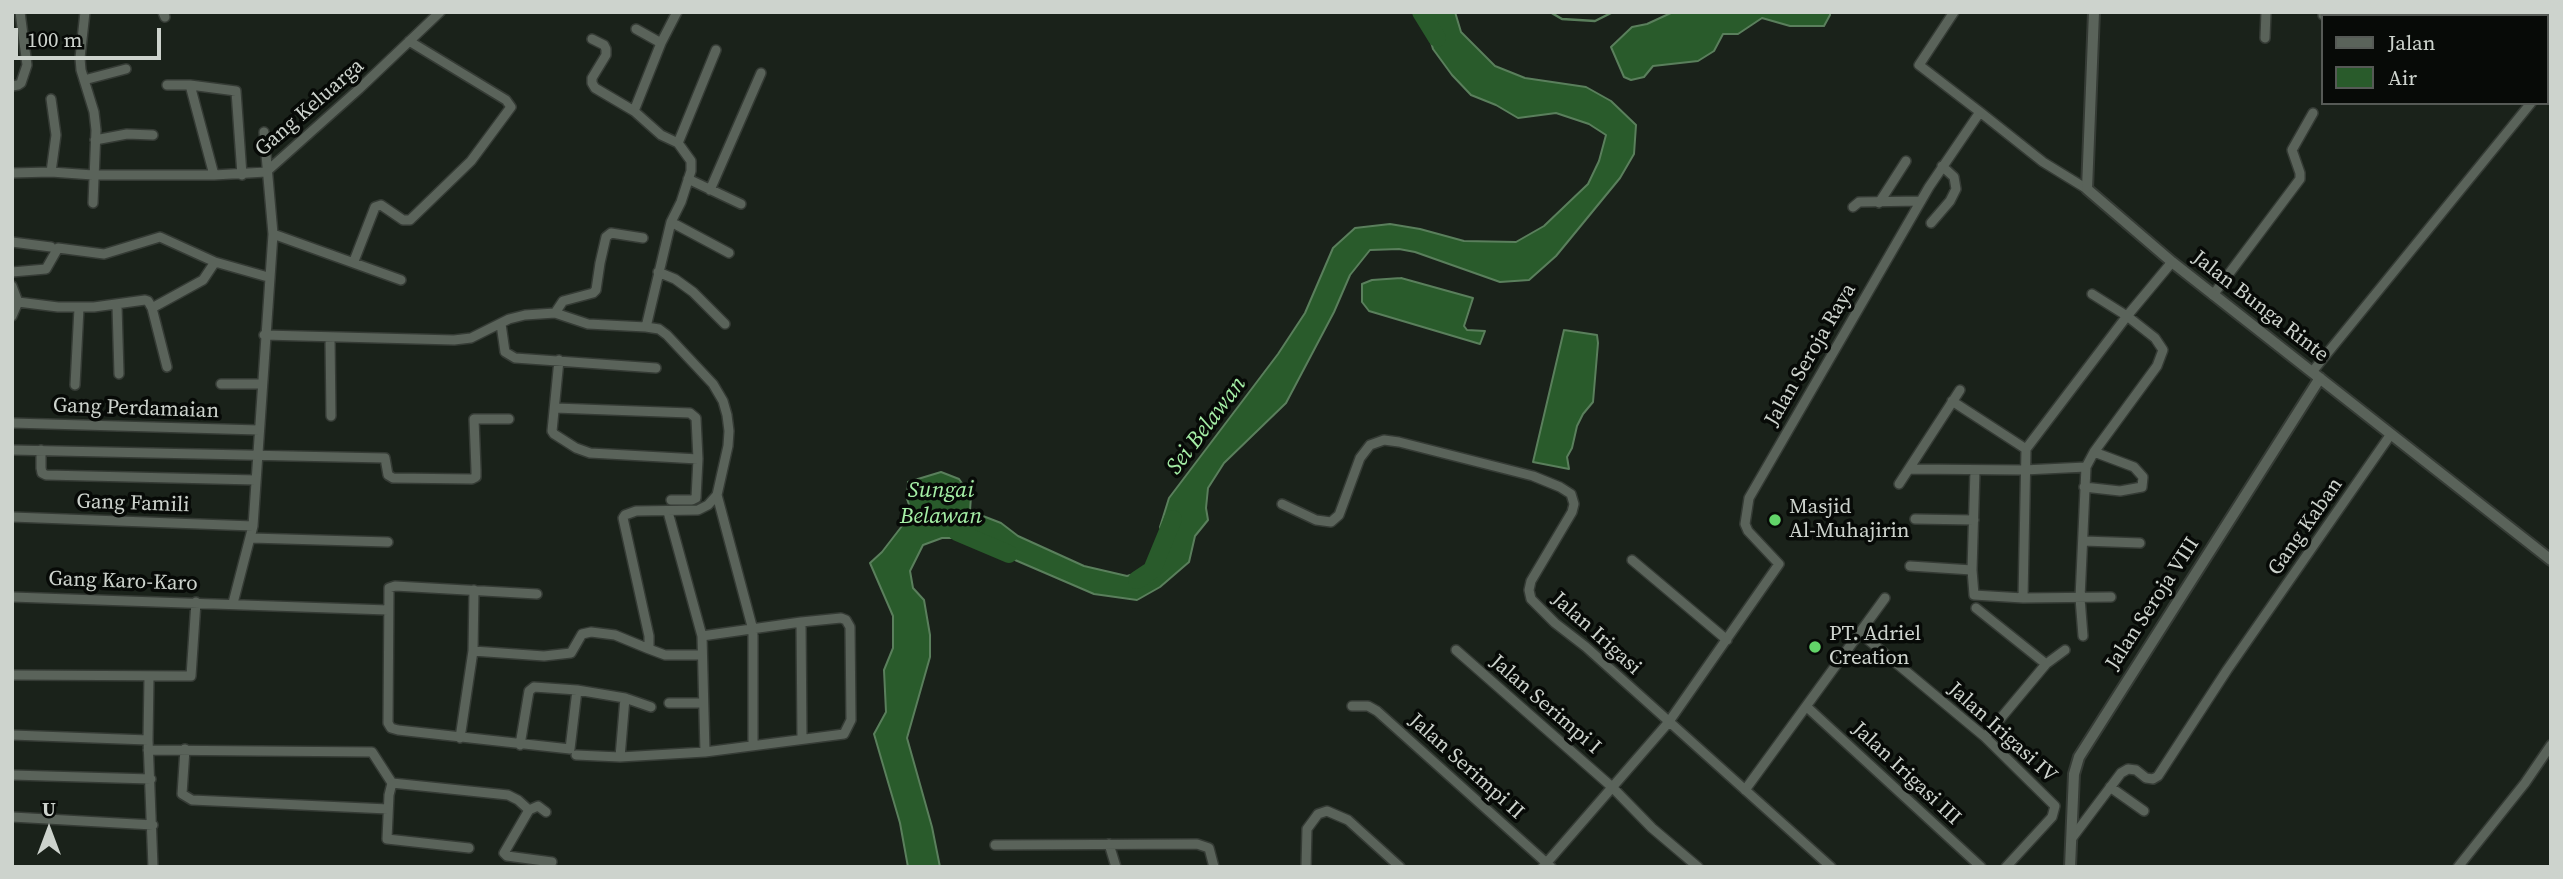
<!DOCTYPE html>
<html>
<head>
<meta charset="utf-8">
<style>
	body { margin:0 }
	#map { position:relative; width:2563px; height:879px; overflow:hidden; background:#1a221a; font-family:"Source Serif 4",serif }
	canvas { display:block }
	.frame { position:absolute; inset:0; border:14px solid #cdd3cd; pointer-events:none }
	.legend { position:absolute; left:2321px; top:14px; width:228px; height:91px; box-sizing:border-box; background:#070a07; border:2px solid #565a56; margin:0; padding:9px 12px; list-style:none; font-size:21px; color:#cdd3cd }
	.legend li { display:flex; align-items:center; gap:14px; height:35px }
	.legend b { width:35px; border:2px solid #565a56 }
	.north { position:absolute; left:14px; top:795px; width:70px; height:70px; -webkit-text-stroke:5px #070a07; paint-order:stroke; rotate:0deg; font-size:19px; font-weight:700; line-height:28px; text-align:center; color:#cdd3cd }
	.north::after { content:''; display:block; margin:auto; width:24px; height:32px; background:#cdd3cd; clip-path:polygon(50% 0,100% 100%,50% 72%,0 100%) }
	.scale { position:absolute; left:14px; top:28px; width:147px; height:32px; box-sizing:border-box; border:4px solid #cdd3cd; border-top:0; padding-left:9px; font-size:21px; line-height:24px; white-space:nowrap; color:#cdd3cd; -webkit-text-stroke:5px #070a07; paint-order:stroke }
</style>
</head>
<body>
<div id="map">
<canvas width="2563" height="879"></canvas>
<div class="frame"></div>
<ul class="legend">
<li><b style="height:9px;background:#5a635a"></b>Jalan</li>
<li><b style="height:19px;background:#295b2b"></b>Air</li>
</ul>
<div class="north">U</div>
<div class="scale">100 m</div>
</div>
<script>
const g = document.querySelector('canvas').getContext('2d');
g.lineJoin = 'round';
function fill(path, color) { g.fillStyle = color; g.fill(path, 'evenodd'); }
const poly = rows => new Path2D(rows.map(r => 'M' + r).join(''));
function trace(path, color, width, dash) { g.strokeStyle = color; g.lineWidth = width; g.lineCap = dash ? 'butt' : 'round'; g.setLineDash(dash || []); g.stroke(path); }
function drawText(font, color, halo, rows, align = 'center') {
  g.font = font + ' "Source Serif 4",serif'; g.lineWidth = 7; g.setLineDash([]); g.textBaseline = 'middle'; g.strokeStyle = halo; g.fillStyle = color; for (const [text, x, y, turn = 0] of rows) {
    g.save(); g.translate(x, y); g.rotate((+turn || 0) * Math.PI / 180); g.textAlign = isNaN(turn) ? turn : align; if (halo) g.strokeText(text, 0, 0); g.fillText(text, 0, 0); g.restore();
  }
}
const water = poly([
	[1422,12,1455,12,1461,32,1495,66,1525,78,1586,87,1611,101,1636,125,1634,154,1620,178,1556,256,1529,280,1500,282,1415,252,1399,249,1370,250,1350,275,1334,312,1286,403,1224,463,1208,488,1206,508,1208,520,1195,536,1189,562,1160,587,1137,600,1094,594,1015,560,983,543,966,538,942,538,923,545,910,571,913,588,924,600,930,635,930,657,907,738,932,827,940,867,908,867,900,823,874,734,886,712,884,670,893,648,893,616,870,563,882,552,912,513,907,499,908,482,941,472,959,479,971,496,970,511,1001,523,1018,536,1084,566,1127,576,1151,569,1165,545,1160,527,1169,498,1278,354,1305,313,1333,248,1355,228,1390,224,1420,229,1464,241,1516,242,1544,226,1588,184,1599,161,1606,135,1589,124,1556,113,1518,118,1496,105,1471,95,1452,75,1433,49,1422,12],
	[1673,12,1830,12,1830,15,1824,26,1790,26,1762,18,1738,34,1723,34,1714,51,1698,61,1653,66,1644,77,1631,80,1624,77,1611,47,1632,27,1647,24,1673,12],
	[1401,278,1473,298,1464,326,1467,330,1485,331,1480,344,1369,311,1362,302,1362,284,1372,280,1401,278],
	[1564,330,1597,335,1598,343,1593,402,1583,414,1577,426,1572,448,1567,457,1569,469,1533,462,1564,330]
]);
fill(water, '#295b2b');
trace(water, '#5a7f5c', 2);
trace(poly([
	[1550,12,1562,19,1595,21,1613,12]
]), '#5a7f5c', 2.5);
trace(poly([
	[1421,12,1437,38],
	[957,532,1009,554],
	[1137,580,1152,570,1173,519]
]), '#295b2b', 18);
const minor = poly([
	[85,12,80,58,81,70,94,112,96,130,93,203],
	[163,12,165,17],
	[1954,12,1919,65,1980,112],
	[2323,15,2323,12],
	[2391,16,2393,12],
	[636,29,661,43],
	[2265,38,2266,12],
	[592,39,604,45,606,49,606,55,592,78,592,83,595,88,634,111,661,135,678,143,691,161,691,171,681,202,671,222,646,327],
	[2547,51,2551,29],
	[84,80,126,69],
	[167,85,190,85,236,91,242,175],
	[190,85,214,175],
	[12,86,18,85,21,83,27,65,20,12],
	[634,111,661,43,677,12],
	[95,140,127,134,153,135],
	[678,143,716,50],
	[51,172,56,135,51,99],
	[12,173,51,172,93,175,214,175,266,172,359,89,440,12],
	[688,179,741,204],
	[710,190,761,73],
	[1879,203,1906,161],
	[1853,207,1859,202,1921,201],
	[671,222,729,253],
	[1931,223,1950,201,1956,189,1954,177,1942,166],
	[273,234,401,280],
	[12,242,51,247],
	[354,261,375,207,381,205,403,220,410,220,471,161,511,107,506,100,409,41],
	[12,272,46,269,58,248,104,254,160,237,215,262,268,277],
	[658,272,675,279,693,292,725,324],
	[12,286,18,302,58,307,94,307,145,300,148,301,152,308,203,280,215,262],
	[2213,295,2300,179,2300,173,2292,150,2313,113],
	[117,306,119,374],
	[152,308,167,367],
	[555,313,563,301,593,293,596,290,600,263,606,237,611,233,643,238],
	[12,316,18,302],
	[501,324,505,352,515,358,656,368],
	[264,335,454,340,471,338,509,319,525,315,555,313,588,324,646,327,659,329,667,335,713,384,723,401,727,415,729,431,728,446,717,495,753,630,753,745],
	[330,338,331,416],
	[559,360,552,431,554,434,576,448,590,453,698,459,696,498,692,500,671,500],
	[2312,372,2531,103],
	[221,384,261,384],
	[75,385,79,308],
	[1952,401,2026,449],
	[555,408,690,413,696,418,698,459],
	[12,423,259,430],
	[12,450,385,458,388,475,393,478,472,479,476,477,476,470,474,419,509,419],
	[41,450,41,468,42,473,46,475,256,480],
	[1910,469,2024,470,2086,467],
	[1975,470,1972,570,1974,595,2023,598,2111,597],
	[1899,484,1960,390],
	[2084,487,2120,491,2142,487,2143,477,2134,467,2094,452],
	[1282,504,1316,520,1331,522,1339,515,1360,458,1370,445,1384,440,1399,442,1533,476,1560,487,1571,494,1574,504,1572,512,1531,581,1529,590,1531,599,1555,623,1586,647,1831,867],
	[668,512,702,636],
	[12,517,253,526],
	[1915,519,1974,520],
	[251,538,388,542],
	[2084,541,2140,543],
	[1632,560,1727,640],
	[1910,566,1972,570],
	[537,594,395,586,389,588,388,723,391,728,398,730,570,749,577,690],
	[12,597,388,610],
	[2023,598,2026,449,2127,316,2172,262],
	[233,603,253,526,273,234,264,132],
	[1976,608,2046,664,1985,737],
	[801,622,802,739],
	[1860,633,1985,737,2055,806],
	[2083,636,2080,598,2086,467,2094,452,2157,366,2163,350,2155,338,2127,316,2092,294],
	[1456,650,1612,787,1652,828,1698,867],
	[473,651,544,656,571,653,582,634,591,632,615,635,649,649],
	[700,655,665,655,649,649,649,636,623,518,625,515,636,511,698,510,708,505,717,495],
	[2046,664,2065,650],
	[12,675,191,676,196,602],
	[149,677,148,740,153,867],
	[625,698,651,707],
	[669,703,702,703],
	[1352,706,1368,706,1377,711,1551,867],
	[1807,707,1981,867],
	[12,735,148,740],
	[460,738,473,651,474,590],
	[520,745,529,691,534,687,577,690,625,698,620,757,576,755],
	[185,749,182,794,192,800,388,809],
	[148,750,372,752,392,783,389,795,387,839,469,848],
	[620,757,705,752,844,734,851,720,850,627,846,620,841,618,801,622,702,636,705,752],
	[12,775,151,779],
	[392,783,508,795,518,800,529,810],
	[2110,787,2144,811],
	[1745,790,1885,598],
	[546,812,538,806,529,810,504,853,507,856,552,862],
	[12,817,153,825],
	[2072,838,2121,773,2128,769,2136,770,2146,778,2153,779,2158,776,2227,670,2391,434],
	[1109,844,1116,867],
	[995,845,1197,844,1209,848,1214,867],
	[1306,867,1307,829,1318,814,1327,811,1348,820,1400,867],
	[1543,867,1668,723,1779,564,1748,531,1745,524,1749,498,1929,187,1980,112,2043,162,2087,189],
	[2006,867,2052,817,2055,806],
	[2458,867,2525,783,2551,745]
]);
const tertiary = poly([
	[2094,12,2087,189,2172,262,2551,560],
	[2070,867,2074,774,2079,757,2320,378]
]);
trace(minor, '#353b35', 12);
trace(tertiary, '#353b35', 14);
trace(minor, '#5a635a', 9);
trace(tertiary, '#5a635a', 10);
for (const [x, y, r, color] of [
	[1775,520,7,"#62d469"],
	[1815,647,7,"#62d469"]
]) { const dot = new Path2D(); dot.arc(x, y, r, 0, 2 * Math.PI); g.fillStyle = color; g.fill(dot); trace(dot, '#070a07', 2.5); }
drawText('21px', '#cdd3cd', '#070a07', [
	["Gang Keluarga",310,108,-41],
	["Jalan Bunga Rinte",2260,307,38],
	["Jalan Seroja Raya",1811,355,-60],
	["Gang Perdamaian",136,409,2],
	["Gang Famili",133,504,2],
	["Gang Kaban",2306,527,-55],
	["Gang Karo-Karo",123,582,2],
	["Jalan Seroja VIII",2153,604,-57],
	["Jalan Irigasi",1596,634,42],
	["Jalan Serimpi I",1545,705,41],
	["Jalan Irigasi IV",2002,733,42],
	["Jalan Serimpi II",1466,767,42],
	["Jalan Irigasi III",1906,774,43]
]);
drawText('21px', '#cdd3cd', '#070a07', [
	["Masjid",1789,508],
	["Al-Muhajirin",1789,532],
	["PT. Adriel",1829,635],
	["Creation",1829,659]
], 'left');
drawText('italic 23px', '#a5efa6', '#070a07', [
	["Sei Belawan",1207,426,-53],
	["Sungai",941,491],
	["Belawan",941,517]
]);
</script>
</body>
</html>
